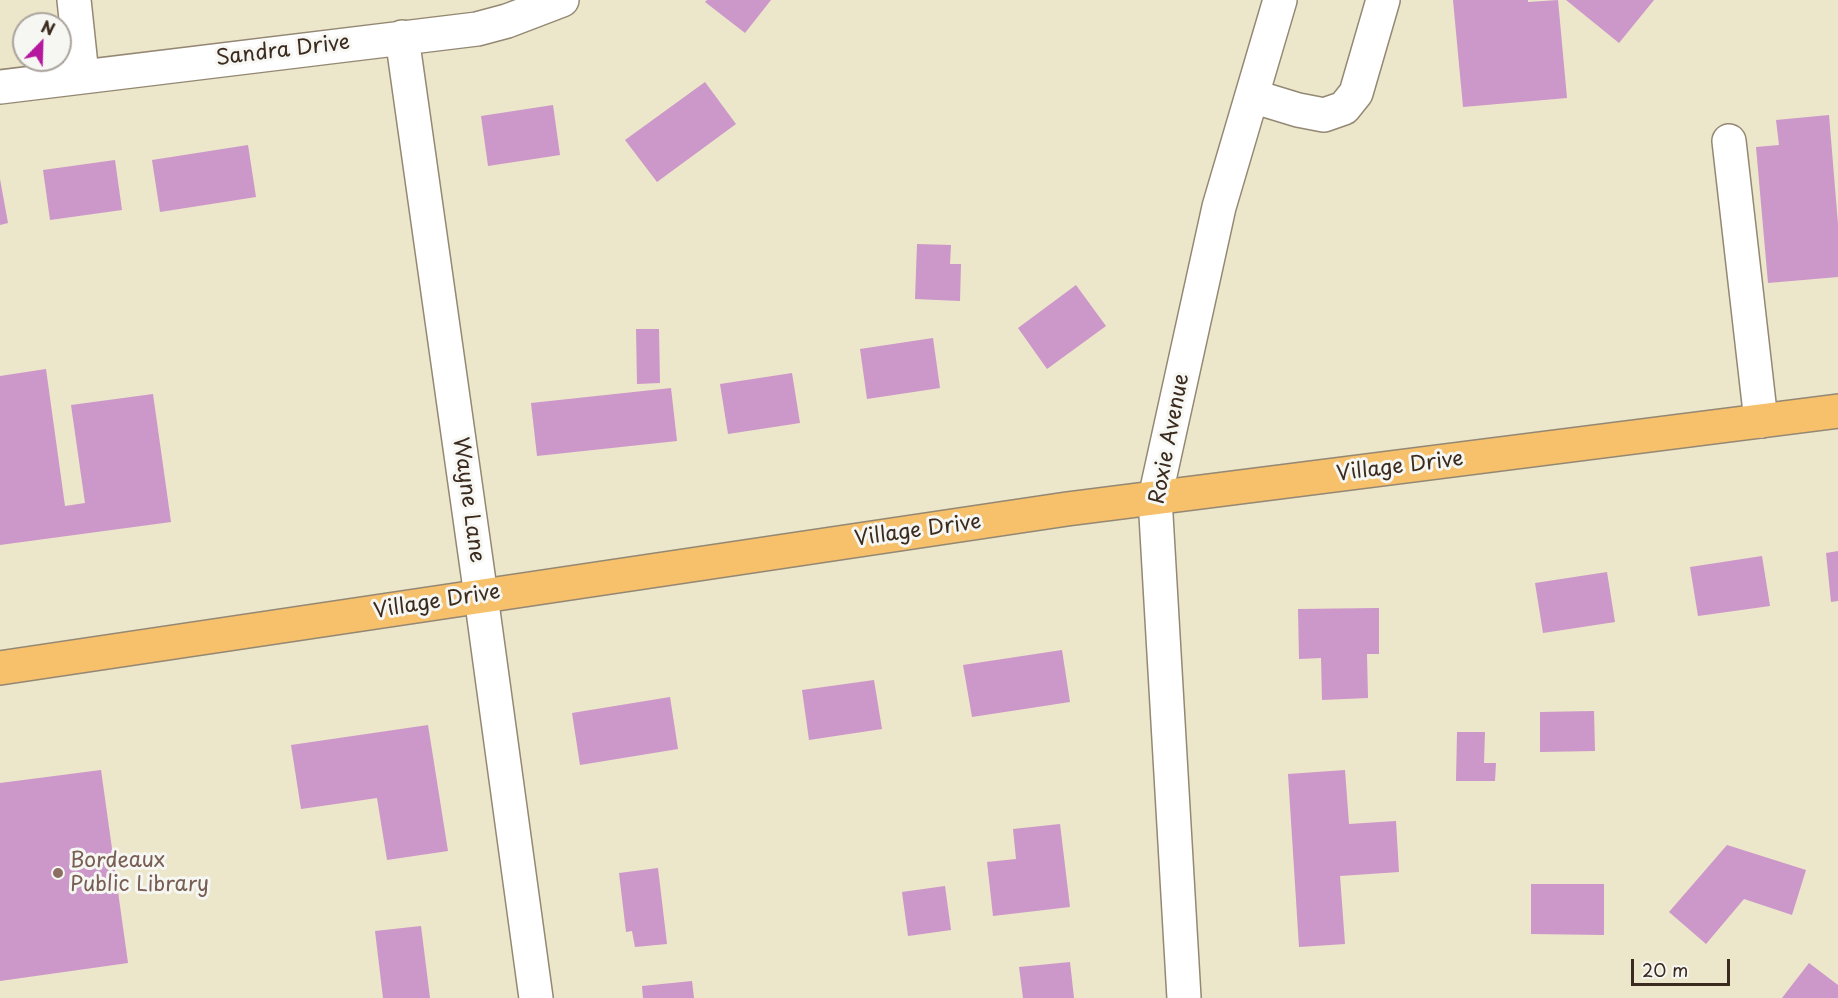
<!DOCTYPE html>
<html>
<head>
<meta charset="utf-8">
<style>
	body { margin:0 }
	#map { position:relative; width:1838px; height:998px; overflow:hidden; background:#ece6ca; font-family:"Playpen Sans",sans-serif }
	canvas { display:block }
	.north { position:absolute; left:12px; top:12px; width:60px; height:60px; box-sizing:border-box; background:#f6f6f2; border:2px solid #aba49d; border-radius:50%; rotate:23deg; font-size:16px; font-weight:700; line-height:24px; text-align:center; color:#3b2a1e }
	.north::after { content:''; display:block; margin:auto; width:21px; height:27px; background:#b5179e; clip-path:polygon(50% 0,100% 100%,50% 72%,0 100%) }
	.scale { position:absolute; left:1631px; top:959px; width:99px; height:27px; box-sizing:border-box; border:3px solid #3b2a1e; border-top:0; padding-left:8px; font-size:18px; line-height:21px; white-space:nowrap; color:#3b2a1e; -webkit-text-stroke:4px #f6f6f2; paint-order:stroke }
</style>
</head>
<body>
<div id="map">
<canvas width="1838" height="998"></canvas>
<div class="north">N</div>
<div class="scale">20 m</div>
</div>
<script>
const g = document.querySelector('canvas').getContext('2d');
g.lineJoin = 'round';
function fill(path, color) { g.fillStyle = color; g.fill(path, 'evenodd'); }
const poly = rows => new Path2D(rows.map(r => 'M' + r).join(''));
function trace(path, color, width, dash) { g.strokeStyle = color; g.lineWidth = width; g.lineCap = dash ? 'butt' : 'round'; g.setLineDash(dash || []); g.stroke(path); }
function drawText(font, color, halo, rows, align = 'center') {
  g.font = font + ' "Playpen Sans",sans-serif'; g.lineWidth = 6; g.setLineDash([]); g.textBaseline = 'middle'; g.strokeStyle = halo; g.fillStyle = color; for (const [text, x, y, turn = 0] of rows) {
    g.save(); g.translate(x, y); g.rotate((+turn || 0) * Math.PI / 180); g.textAlign = isNaN(turn) ? turn : align; if (halo) g.strokeText(text, 0, 0); g.fillText(text, 0, 0); g.restore();
  }
}
fill(poly([
	[707,0,771,0,745,33,705,2],
	[1453,0,1528,0,1528,2,1558,0,1567,98,1463,107],
	[1566,0,1654,0,1619,43],
	[705,82,736,124,657,182,625,140],
	[553,105,560,155,488,166,481,116],
	[1829,115,1838,224,1838,277,1768,283,1756,147,1779,145,1776,120],
	[248,145,256,197,160,212,152,160],
	[115,160,122,210,50,220,43,170],
	[0,179,8,223,0,225],
	[917,244,951,245,950,264,961,264,960,301,915,299],
	[1076,285,1106,326,1047,369,1018,328],
	[636,329,659,329,660,383,637,384],
	[933,338,940,388,867,399,860,349],
	[46,369,65,506,85,503,71,405,153,394,171,522,0,545,0,376],
	[792,373,800,423,728,434,720,384],
	[671,388,677,441,537,456,531,403],
	[1838,551,1838,601,1831,602,1826,553],
	[1762,556,1770,606,1698,616,1690,567],
	[1607,572,1615,622,1543,633,1535,583],
	[1379,608,1379,654,1367,654,1368,698,1322,700,1321,658,1299,659,1298,609],
	[1062,650,1070,702,972,717,963,665],
	[874,680,882,729,809,740,802,690],
	[670,697,678,749,580,765,572,713],
	[1594,711,1595,751,1540,752,1540,712],
	[428,725,448,851,387,860,377,798,301,809,291,745],
	[1457,732,1485,732,1484,763,1496,763,1495,781,1456,781],
	[101,770,128,963,0,981,0,783],
	[1345,770,1349,824,1396,821,1399,872,1340,876,1345,944,1299,947,1288,774],
	[1060,824,1070,907,993,916,987,862,1016,859,1013,829],
	[1727,845,1806,870,1792,915,1744,899,1706,944,1669,912],
	[658,868,667,944,635,947,632,931,626,932,619,873],
	[1531,884,1604,884,1604,935,1531,934],
	[945,886,951,930,908,936,902,892],
	[421,926,430,998,383,998,375,931],
	[1070,962,1074,998,1023,998,1019,967],
	[1809,963,1838,985,1838,998,1782,998],
	[692,981,694,998,643,998,642,986]
]), '#cc97c9');
const minor = poly([
	[74,0,82,75],
	[402,37,481,596,536,998],
	[0,87,477,29,507,21,562,0],
	[1252,96,1298,110,1324,115,1344,108,1356,93,1383,0],
	[1729,141,1761,421],
	[1184,998,1155,498,1219,207,1280,0]
]);
const major = poly([
	[0,668,1067,509,1838,411]
]);
trace(minor, '#948874', 36);
trace(major, '#948874', 36);
trace(minor, '#fff', 33);
trace(major, '#f7c06b', 33);
for (const [x, y, r, color] of [
	[58,873,6,"#8d6e63"]
]) { const dot = new Path2D(); dot.arc(x, y, r, 0, 2 * Math.PI); g.fillStyle = color; g.fill(dot); trace(dot, '#f6f6f2', 2); }
drawText('21px', '#3b2a1e', '#f6f6f2', [
	["Sandra Drive",283,51,-7],
	["Roxie Avenue",1170,439,-79],
	["Village Drive",1400,467,-7],
	["Wayne Lane",468,500,82],
	["Village Drive",918,531,-8],
	["Village Drive",437,602,-9]
]);
drawText('21px', '#785e54', '#f6f6f2', [
	["Bordeaux",70,861],
	["Public Library",70,885]
], 'left');
</script>
</body>
</html>
